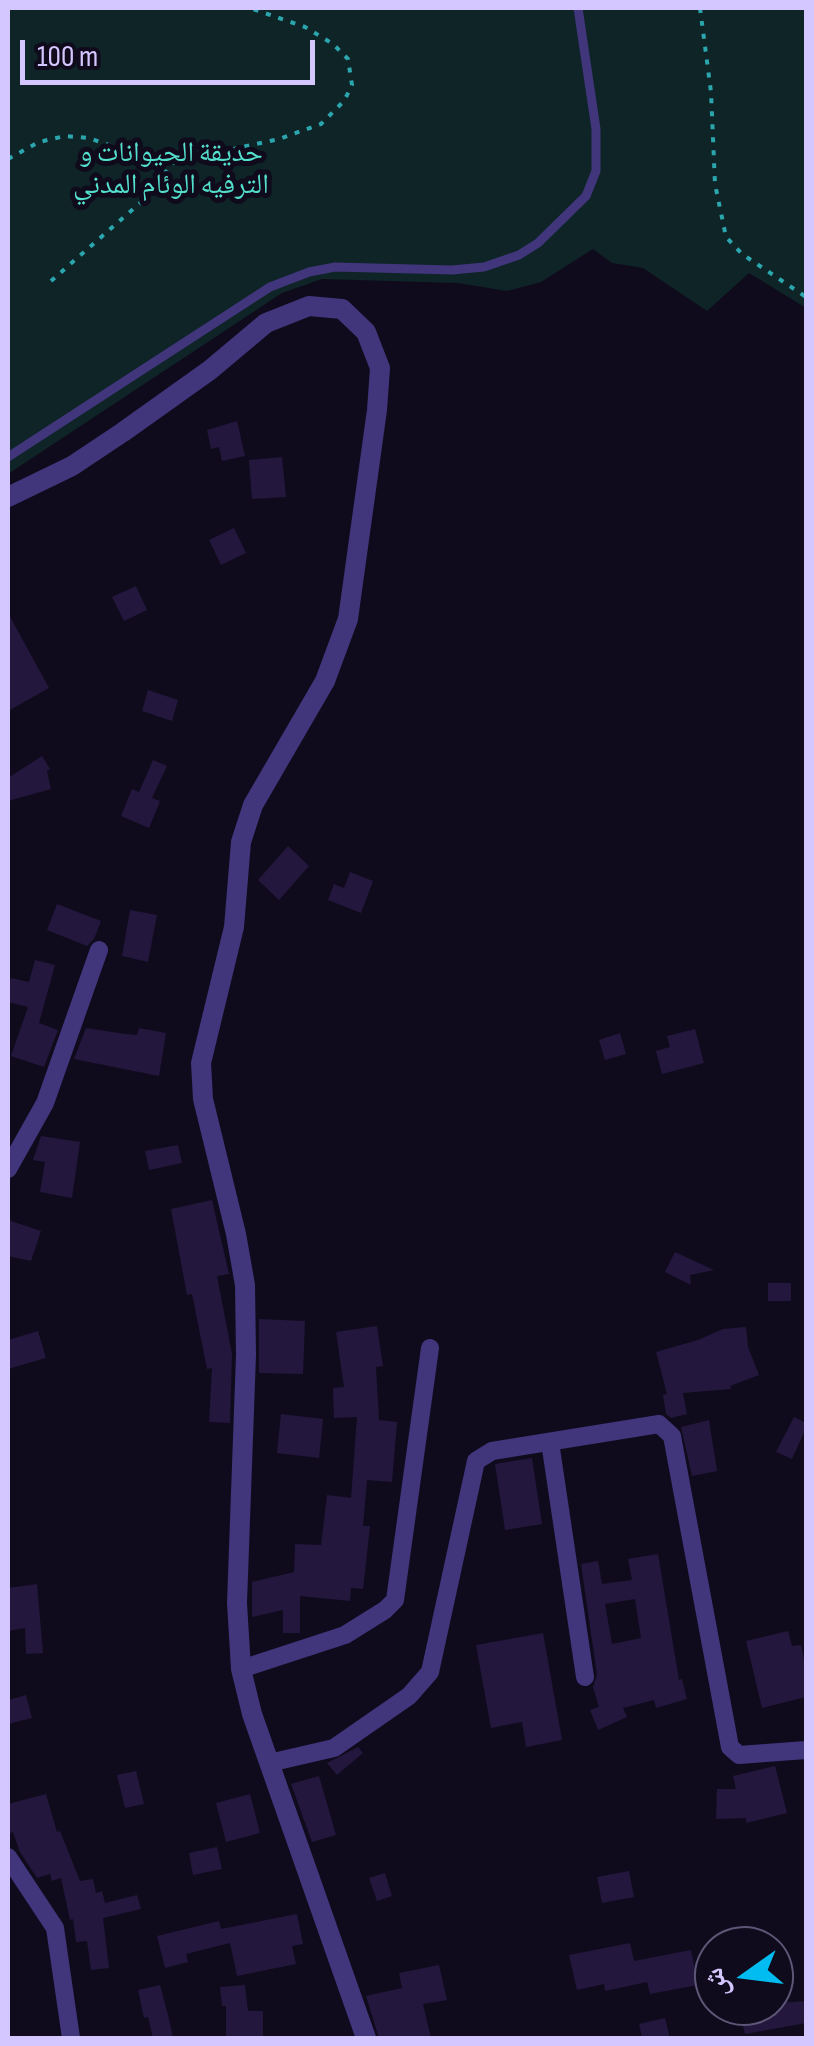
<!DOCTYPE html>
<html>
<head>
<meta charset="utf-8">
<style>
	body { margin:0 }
	#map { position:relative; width:814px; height:2046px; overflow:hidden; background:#100b1c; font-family:"Sofia Sans Condensed","Noto Naskh Arabic",sans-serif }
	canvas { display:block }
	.frame { position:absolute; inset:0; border:10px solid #d4c6ff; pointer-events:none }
	.north { position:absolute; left:694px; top:1926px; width:100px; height:100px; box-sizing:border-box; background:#100b1c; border:2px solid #5e5677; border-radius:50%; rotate:256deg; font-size:28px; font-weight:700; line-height:40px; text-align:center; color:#d4c6ff }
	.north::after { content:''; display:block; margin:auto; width:35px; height:45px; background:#00bcf1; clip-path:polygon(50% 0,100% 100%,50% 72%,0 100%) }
	.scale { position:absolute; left:20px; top:40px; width:295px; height:45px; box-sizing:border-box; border:5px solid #d4c6ff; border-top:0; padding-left:12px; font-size:30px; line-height:35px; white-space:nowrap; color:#d4c6ff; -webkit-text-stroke:8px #100b1c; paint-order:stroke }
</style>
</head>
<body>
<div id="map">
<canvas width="814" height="2046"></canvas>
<div class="frame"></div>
<div class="north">ش</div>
<div class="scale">100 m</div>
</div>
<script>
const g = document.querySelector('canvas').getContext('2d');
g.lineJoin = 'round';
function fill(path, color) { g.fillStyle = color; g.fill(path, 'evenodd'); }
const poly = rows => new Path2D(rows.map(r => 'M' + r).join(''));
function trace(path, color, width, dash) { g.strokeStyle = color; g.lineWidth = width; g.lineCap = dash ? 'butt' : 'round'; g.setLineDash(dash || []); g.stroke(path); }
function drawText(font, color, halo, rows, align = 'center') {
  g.font = font + ' "Sofia Sans Condensed","Noto Naskh Arabic",sans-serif'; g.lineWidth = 10; g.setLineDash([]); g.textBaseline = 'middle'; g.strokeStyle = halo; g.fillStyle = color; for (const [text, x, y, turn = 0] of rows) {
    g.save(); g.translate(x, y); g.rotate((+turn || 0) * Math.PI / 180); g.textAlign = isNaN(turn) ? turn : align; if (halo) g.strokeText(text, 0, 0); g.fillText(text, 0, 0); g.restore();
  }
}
fill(poly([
	[8,8,806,8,806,308,749,273,707,311,643,268,612,263,593,249,541,282,507,291,458,283,322,279,282,293,8,474]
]), '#0e2426');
fill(poly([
	[237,421,245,456,222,461,219,447,211,449,207,430],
	[282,457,286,497,252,499,249,460],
	[234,528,246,553,221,565,209,540],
	[136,586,147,610,124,621,112,597],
	[8,613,49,688,8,711],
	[148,690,178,700,172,721,142,711],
	[42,756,50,769,47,771,51,789,8,801,8,778],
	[153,760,167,766,152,798,160,801,149,828,121,816,132,789,139,792],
	[288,846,309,866,279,900,258,880],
	[350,872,373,881,361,913,328,900,334,884,344,888],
	[57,904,101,921,94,939,87,946,47,930],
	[130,910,157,915,148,962,122,956],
	[35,960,55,965,39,1023,58,1030,44,1067,11,1056,28,1007,8,1002,8,991,11,978,29,982],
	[86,1028,125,1034,137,1035,139,1028,166,1033,159,1076,74,1059],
	[695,1029,704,1063,662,1074,656,1051,670,1047,667,1036],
	[620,1033,626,1054,605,1060,599,1040],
	[41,1136,80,1142,72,1198,40,1192,45,1162,33,1160],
	[178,1145,182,1163,149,1170,145,1151],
	[212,1200,229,1274,217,1276,232,1354,230,1423,209,1422,212,1368,207,1369,192,1294,187,1295,171,1209],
	[8,1220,41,1231,31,1261,8,1256],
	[675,1252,714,1270,690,1275,691,1285,665,1272],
	[768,1283,791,1283,791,1301,768,1301],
	[259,1319,305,1321,303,1374,259,1373],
	[377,1326,383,1366,376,1367,379,1420,397,1422,392,1482,367,1480,363,1526,370,1526,363,1589,351,1588,350,1601,300,1596,300,1633,283,1633,283,1610,252,1617,252,1582,294,1572,295,1544,321,1545,327,1495,351,1498,357,1417,334,1418,333,1388,344,1387,336,1332],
	[746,1327,748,1347,759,1375,730,1386,731,1389,683,1393,687,1414,671,1418,666,1414,663,1395,667,1394,656,1352,698,1340,723,1329],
	[38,1331,46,1358,8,1369,8,1340],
	[281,1414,323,1419,319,1458,277,1453],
	[794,1417,806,1423,806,1428,792,1459,776,1452],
	[709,1420,717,1471,692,1476,681,1427],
	[532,1458,542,1524,505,1530,495,1464],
	[658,1554,679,1680,682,1679,687,1699,656,1708,654,1700,623,1708,627,1717,598,1730,590,1710,599,1707,593,1687,597,1675,581,1564,598,1561,602,1584,632,1580,628,1559],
	[635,1599,641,1638,612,1644,605,1604],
	[37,1584,43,1653,26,1654,25,1628,8,1631,8,1588],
	[788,1631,792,1646,801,1645,806,1669,806,1697,762,1708,746,1641],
	[543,1633,562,1740,526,1747,522,1722,491,1728,476,1645],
	[26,1695,32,1718,8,1724,8,1700],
	[358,1747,363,1753,337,1775,327,1763],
	[775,1766,787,1813,746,1823,746,1818,716,1819,717,1789,736,1789,733,1776],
	[136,1771,144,1804,125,1808,117,1775],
	[319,1776,336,1835,312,1842,291,1784],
	[46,1794,57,1832,60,1831,80,1881,93,1879,96,1893,102,1891,105,1903,137,1895,141,1909,103,1918,109,1968,91,1970,87,1941,76,1942,73,1919,70,1920,61,1878,52,1881,50,1874,37,1878,20,1852,13,1832,8,1834,8,1804],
	[250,1794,260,1833,226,1842,216,1803],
	[217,1847,222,1869,193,1875,189,1853],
	[629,1871,634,1897,602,1903,597,1877],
	[385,1873,392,1896,377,1901,369,1878],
	[297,1914,303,1944,292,1946,296,1964,237,1976,230,1943,186,1954,188,1962,165,1968,157,1936,219,1921,221,1929],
	[630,1943,634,1961,691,1950,698,1985,650,1994,647,1982,605,1991,604,1984,577,1990,569,1955],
	[439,1965,447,2000,423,2004,431,2038,379,2038,366,1996,402,1988,399,1973],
	[160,1985,169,2019,173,2038,153,2038,148,2017,144,2018,138,1990],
	[245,1985,248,2011,263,2011,263,2037,226,2037,226,2006,222,2006,220,1987],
	[806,2001,806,2023,745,2034,738,2006],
	[665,2018,670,2038,642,2038,639,2024]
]), '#23173d');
trace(poly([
	[700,8,711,92,715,184,726,237,742,254,806,297],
	[8,159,39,142,65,136,89,138,148,159,174,162,279,139,321,124,344,101,352,85,348,59,333,44,305,27,250,8],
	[51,281,140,203,174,162]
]), '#2ca6ae', 4, [5, 8]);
trace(poly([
	[8,457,270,287,309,272,335,267,452,270,484,267,519,255,538,243,586,196,596,171,596,129,578,8]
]), '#41357c', 9);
trace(poly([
	[8,1169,45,1103,99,950],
	[550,1442,585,1677],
	[241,1669,345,1635,385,1610,395,1600,430,1348],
	[269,1763,334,1748,409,1696,430,1672,476,1461,492,1451,659,1424,672,1436,730,1747,739,1755,806,1750],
	[8,1857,55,1928,71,2038]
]), '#41357c', 18);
trace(poly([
	[8,497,72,466,123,432,210,370,266,323,309,306,342,309,366,332,380,368,377,410,348,619,325,681,253,805,241,842,234,927,201,1063,203,1099,236,1234,245,1285,246,1355,237,1603,241,1669,252,1714,366,2038]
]), '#41357c', 20);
drawText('28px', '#53dfcc', '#100b1c', [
	["حديقة الحيوانات و",171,154],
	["الترفيه الوئام المدني",171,186]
]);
</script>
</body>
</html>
